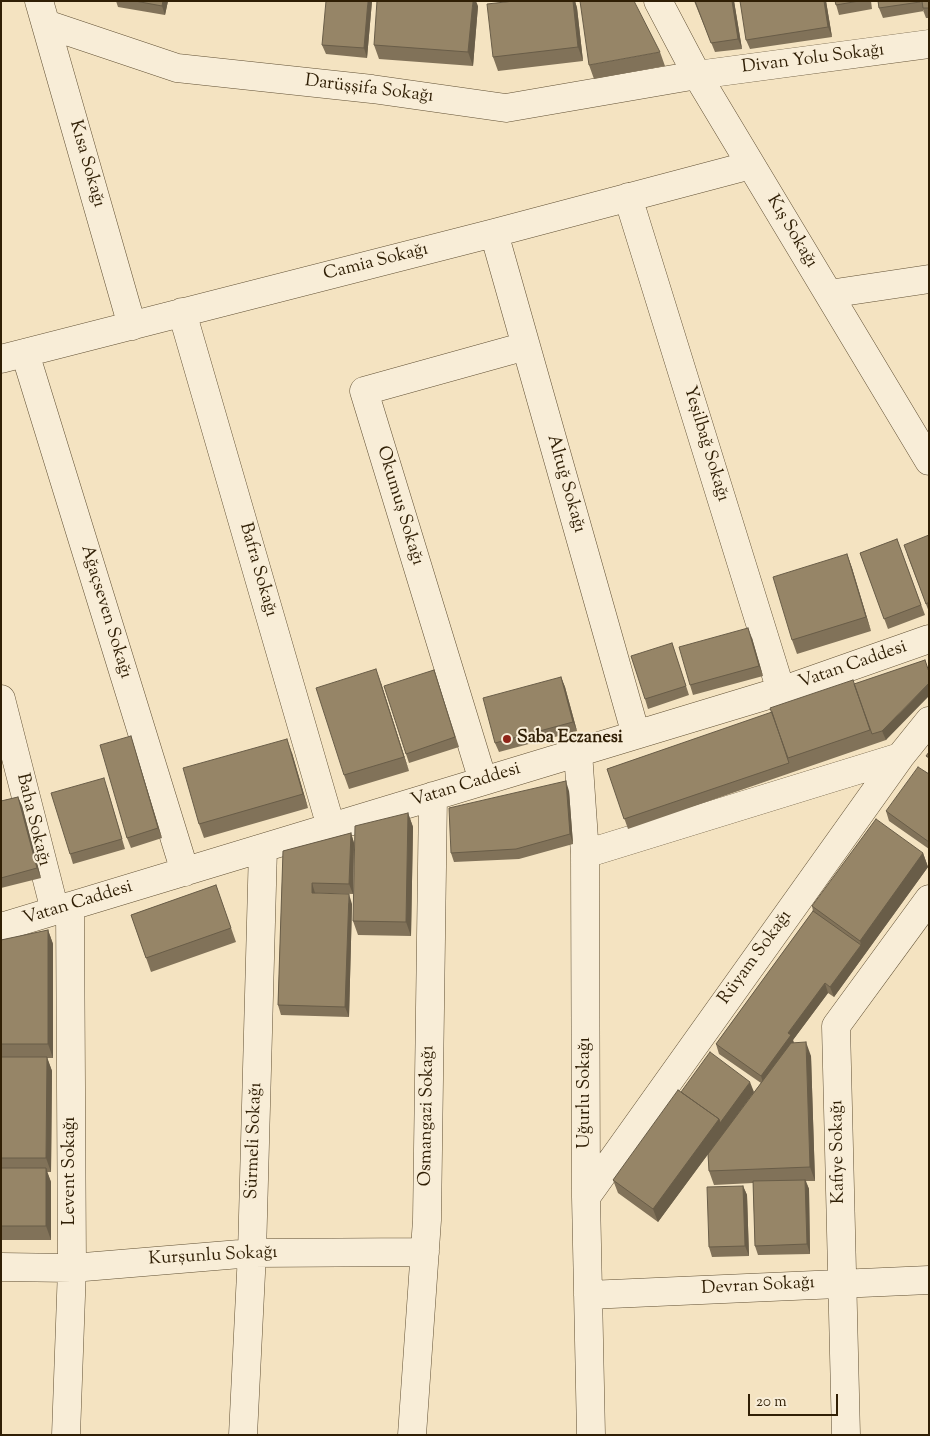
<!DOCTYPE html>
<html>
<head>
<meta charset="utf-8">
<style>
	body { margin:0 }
	#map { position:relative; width:930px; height:1436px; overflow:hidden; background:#f4e3c1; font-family:"Sorts Mill Goudy",serif }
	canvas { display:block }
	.frame { position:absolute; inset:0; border:2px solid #301f05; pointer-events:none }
	.scale { position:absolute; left:748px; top:1394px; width:90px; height:22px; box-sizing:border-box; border:2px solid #301f05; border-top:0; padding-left:6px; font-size:15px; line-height:18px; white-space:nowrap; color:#301f05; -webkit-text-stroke:4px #f8edd7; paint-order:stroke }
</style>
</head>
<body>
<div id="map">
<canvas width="930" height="1436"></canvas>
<div class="frame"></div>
<div class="scale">20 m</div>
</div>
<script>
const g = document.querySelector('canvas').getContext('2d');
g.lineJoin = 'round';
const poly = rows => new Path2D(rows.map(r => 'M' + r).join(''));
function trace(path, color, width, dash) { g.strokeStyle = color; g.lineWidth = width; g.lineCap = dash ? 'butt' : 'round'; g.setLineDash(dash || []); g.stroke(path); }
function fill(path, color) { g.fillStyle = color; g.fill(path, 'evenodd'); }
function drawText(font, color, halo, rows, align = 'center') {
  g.font = font + ' "Sorts Mill Goudy",serif'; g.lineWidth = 4; g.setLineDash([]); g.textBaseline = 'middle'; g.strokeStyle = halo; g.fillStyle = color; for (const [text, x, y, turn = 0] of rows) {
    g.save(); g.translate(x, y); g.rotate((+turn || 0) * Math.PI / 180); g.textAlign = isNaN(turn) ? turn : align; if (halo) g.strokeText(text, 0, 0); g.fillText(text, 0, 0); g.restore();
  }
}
const minor = poly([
	[39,1,132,326],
	[658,1,697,75,929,461],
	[46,24,177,68,372,89,506,108,697,75,929,44],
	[628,197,781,691],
	[494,233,636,735],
	[829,294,929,279],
	[182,312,331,827],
	[25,353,185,872],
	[1,359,494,233,751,165],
	[1,699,55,911],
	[578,752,585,854,586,1197,591,1435],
	[483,781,364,391,526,346],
	[585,854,900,757],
	[1,927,781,691,929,639],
	[586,1197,900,757,929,721],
	[1,1267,72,1268,252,1253,425,1252],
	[588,1295,929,1280],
	[66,1435,72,1268,70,906],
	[243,1435,252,1253,263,848],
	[412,1435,427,1220,433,796],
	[846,1435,836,1026,929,899]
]);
trace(minor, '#615034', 29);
trace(minor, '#f8edd7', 28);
fill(poly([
	[116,1,168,1,165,15,118,7],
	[372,1,367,58,326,54,322,45],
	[514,1,575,1,577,8,583,61,498,71,493,57],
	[694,1,734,1,742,49,715,52],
	[826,1,832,37,750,49,746,40],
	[835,1,871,1,872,9,839,15],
	[878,1,929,1,929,18,926,18,923,10,924,11,883,18,879,8],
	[478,6,473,66,379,59,374,45],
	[660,52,665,66,594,79,589,65],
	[929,535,929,612,907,554],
	[897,539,925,615,888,629,860,553],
	[847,554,852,568,871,631,797,654,792,640],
	[752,638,763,676,693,695,690,685],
	[672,643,689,695,648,709,645,699],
	[925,660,886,740,628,829,607,769],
	[434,670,459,747,409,763,406,754],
	[561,677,565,687,577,731,499,752,495,743],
	[381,683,409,771,349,789,344,775],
	[131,736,162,838,131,848,127,838],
	[292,753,308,808,204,838,199,824],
	[929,774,929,849,889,821,886,811],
	[107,787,125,849,73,864,70,854],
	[569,791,573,844,519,859,454,862,451,853],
	[18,797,22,806,41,878,1,888,1,801],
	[408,813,413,827,411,936,358,935,353,921],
	[351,833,354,843,353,894,315,893,352,904,349,1017,281,1015,278,1005,283,851],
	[923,853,928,867,834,997,828,993,793,1040,794,1043,811,1056,815,1181,806,1181,809,1189,810,1254,758,1255,755,1246,753,1183,714,1185,709,1171,708,1154,658,1222,618,1193,613,1180,681,1092,754,1092,731,1123,761,1083,719,1054,716,1044,813,911,812,906],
	[216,885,236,942,151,972,131,915],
	[48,930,53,944,53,1058,47,1058,52,1071,51,1172,47,1172,51,1182,51,1240,1,1240,1,940],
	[743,1186,747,1195,749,1256,712,1257,709,1247]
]), '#817259');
fill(poly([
	[163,1,168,1,165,15,162,6],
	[368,1,372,1,367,58,364,48],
	[473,1,476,1,478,6,473,66,468,52],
	[573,1,575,1,577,8,583,61,578,47],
	[732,1,734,1,742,49,738,39],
	[824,1,826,1,832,37,828,27],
	[847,554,852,568,871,631,866,617],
	[748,628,752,638,763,676,759,666],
	[376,669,381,683,409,771,404,757],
	[561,677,565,687,577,731,573,722],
	[929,683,929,696,886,740,882,731],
	[131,736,134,746,162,838,158,828],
	[287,739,292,753,308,808,303,794],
	[566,781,569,791,573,844,570,834],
	[18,797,22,806,41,878,37,868],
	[408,813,413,827,411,936,406,922],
	[351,833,354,843,353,894,349,884],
	[923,853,928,867,834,997,830,987,861,945,860,941],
	[312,883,315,893,312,893],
	[349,894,352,904,349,1017,345,1007],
	[48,930,53,944,53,1058,48,1044],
	[825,983,828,993,793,1040,794,1044,764,1086,761,1076,788,1033],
	[806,1042,811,1056,815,1181,810,1167],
	[47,1057,52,1071,51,1172,46,1158],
	[750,1082,754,1092,658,1222,653,1209,719,1119],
	[46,1168,51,1182,51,1240,46,1226],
	[805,1180,809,1189,810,1254,807,1244],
	[743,1186,747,1195,749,1256,745,1246]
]), '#695d48');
const building = poly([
	[135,1,163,1,162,6,135,1],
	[326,1,368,1,364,48,322,45,326,1],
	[377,1,473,1,468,52,374,45,377,1],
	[514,1,573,1,578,47,493,57,487,4,514,1],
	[580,1,634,1,660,52,589,65,580,1],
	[695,1,732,1,738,39,711,43,695,1],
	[740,1,824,1,828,27,746,40,740,1],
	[835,1,859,1,836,5,835,1],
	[878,1,920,1,920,2,879,8,878,1],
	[922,1,929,1,929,8,923,8,922,1],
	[929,535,929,602,926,604,904,545,929,535],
	[897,539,921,605,884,619,860,553,897,539],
	[847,554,866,617,792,640,773,577,847,554],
	[748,628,759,666,690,685,679,647,748,628],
	[672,643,686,686,645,699,631,656,672,643],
	[925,660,929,672,929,683,882,731,872,734,854,684,925,660],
	[376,669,404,757,344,775,316,688,376,669],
	[434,670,455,737,406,754,384,686,434,670],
	[561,677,573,722,495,743,483,698,561,677],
	[853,680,870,730,788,758,770,708,853,680],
	[772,712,789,763,624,819,607,769,772,712],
	[131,736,158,828,127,838,100,745,131,736],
	[287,739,303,794,199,824,183,768,287,739],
	[929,752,929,758,926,756,929,752],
	[918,767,929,774,929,842,886,811,918,767],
	[104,778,122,839,70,854,51,793,104,778],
	[566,781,570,834,516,849,451,853,449,808,566,781],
	[18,797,37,868,1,878,1,801,18,797],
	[408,813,406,922,353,921,355,826,408,813],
	[876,819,923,853,860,941,812,906,876,819],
	[351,833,349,884,312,883,312,893,349,894,345,1007,278,1005,283,851,351,833],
	[216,885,231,928,146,958,131,915,216,885],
	[813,911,861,945,830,987,825,983,788,1033,791,1035,761,1076,716,1044,813,911],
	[48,930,48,1044,1,1044,1,940,48,930],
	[806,1042,810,1167,709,1171,708,1154,791,1043,806,1042],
	[710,1052,750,1082,720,1123,719,1119,681,1092,710,1052],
	[1,1057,47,1057,46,1158,1,1158,1,1057],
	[678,1090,719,1119,653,1209,613,1180,678,1090],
	[1,1168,46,1168,46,1226,1,1226,1,1168],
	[805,1180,807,1244,755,1246,753,1181,805,1180],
	[743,1186,745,1246,709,1247,707,1187,743,1186]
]);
fill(building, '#968567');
trace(building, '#695d48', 1);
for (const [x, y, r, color] of [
	[507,739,5,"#8f2418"]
]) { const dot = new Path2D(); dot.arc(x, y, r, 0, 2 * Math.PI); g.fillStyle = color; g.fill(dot); trace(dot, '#f8edd7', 2); }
drawText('18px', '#301f05', '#f8edd7', [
	["Divan Yolu Sokağı",813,60,-7],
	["Darüşşifa Sokağı",369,90,7],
	["Kısa Sokağı",86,164,74],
	["Kış Sokağı",791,232,59],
	["Camia Sokağı",376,263,-14],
	["Yeşilbağ Sokağı",705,444,73],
	["Altuğ Sokağı",565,484,74],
	["Okumuş Sokağı",399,506,73],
	["Bafra Sokağı",257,570,74],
	["Ağaçseven Sokağı",105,612,73],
	["Vatan Caddesi",853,666,-19],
	["Vatan Caddesi",466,786,-17],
	["Baha Sokağı",32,820,76],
	["Vatan Caddesi",78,904,-17],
	["Rüyam Sokağı",756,958,-54],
	["Uğurlu Sokağı",586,1093,-90],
	["Osmangazi Sokağı",428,1116,-89],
	["Sürmeli Sokağı",255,1141,-88],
	["Kafiye Sokağı",839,1152,-91],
	["Levent Sokağı",71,1171,-90],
	["Kurşunlu Sokağı",213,1257,-3],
	["Devran Sokağı",758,1287,-3]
]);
drawText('bold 18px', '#301f05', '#f8edd7', [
	["Saba Eczanesi",517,739]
], 'left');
</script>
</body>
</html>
